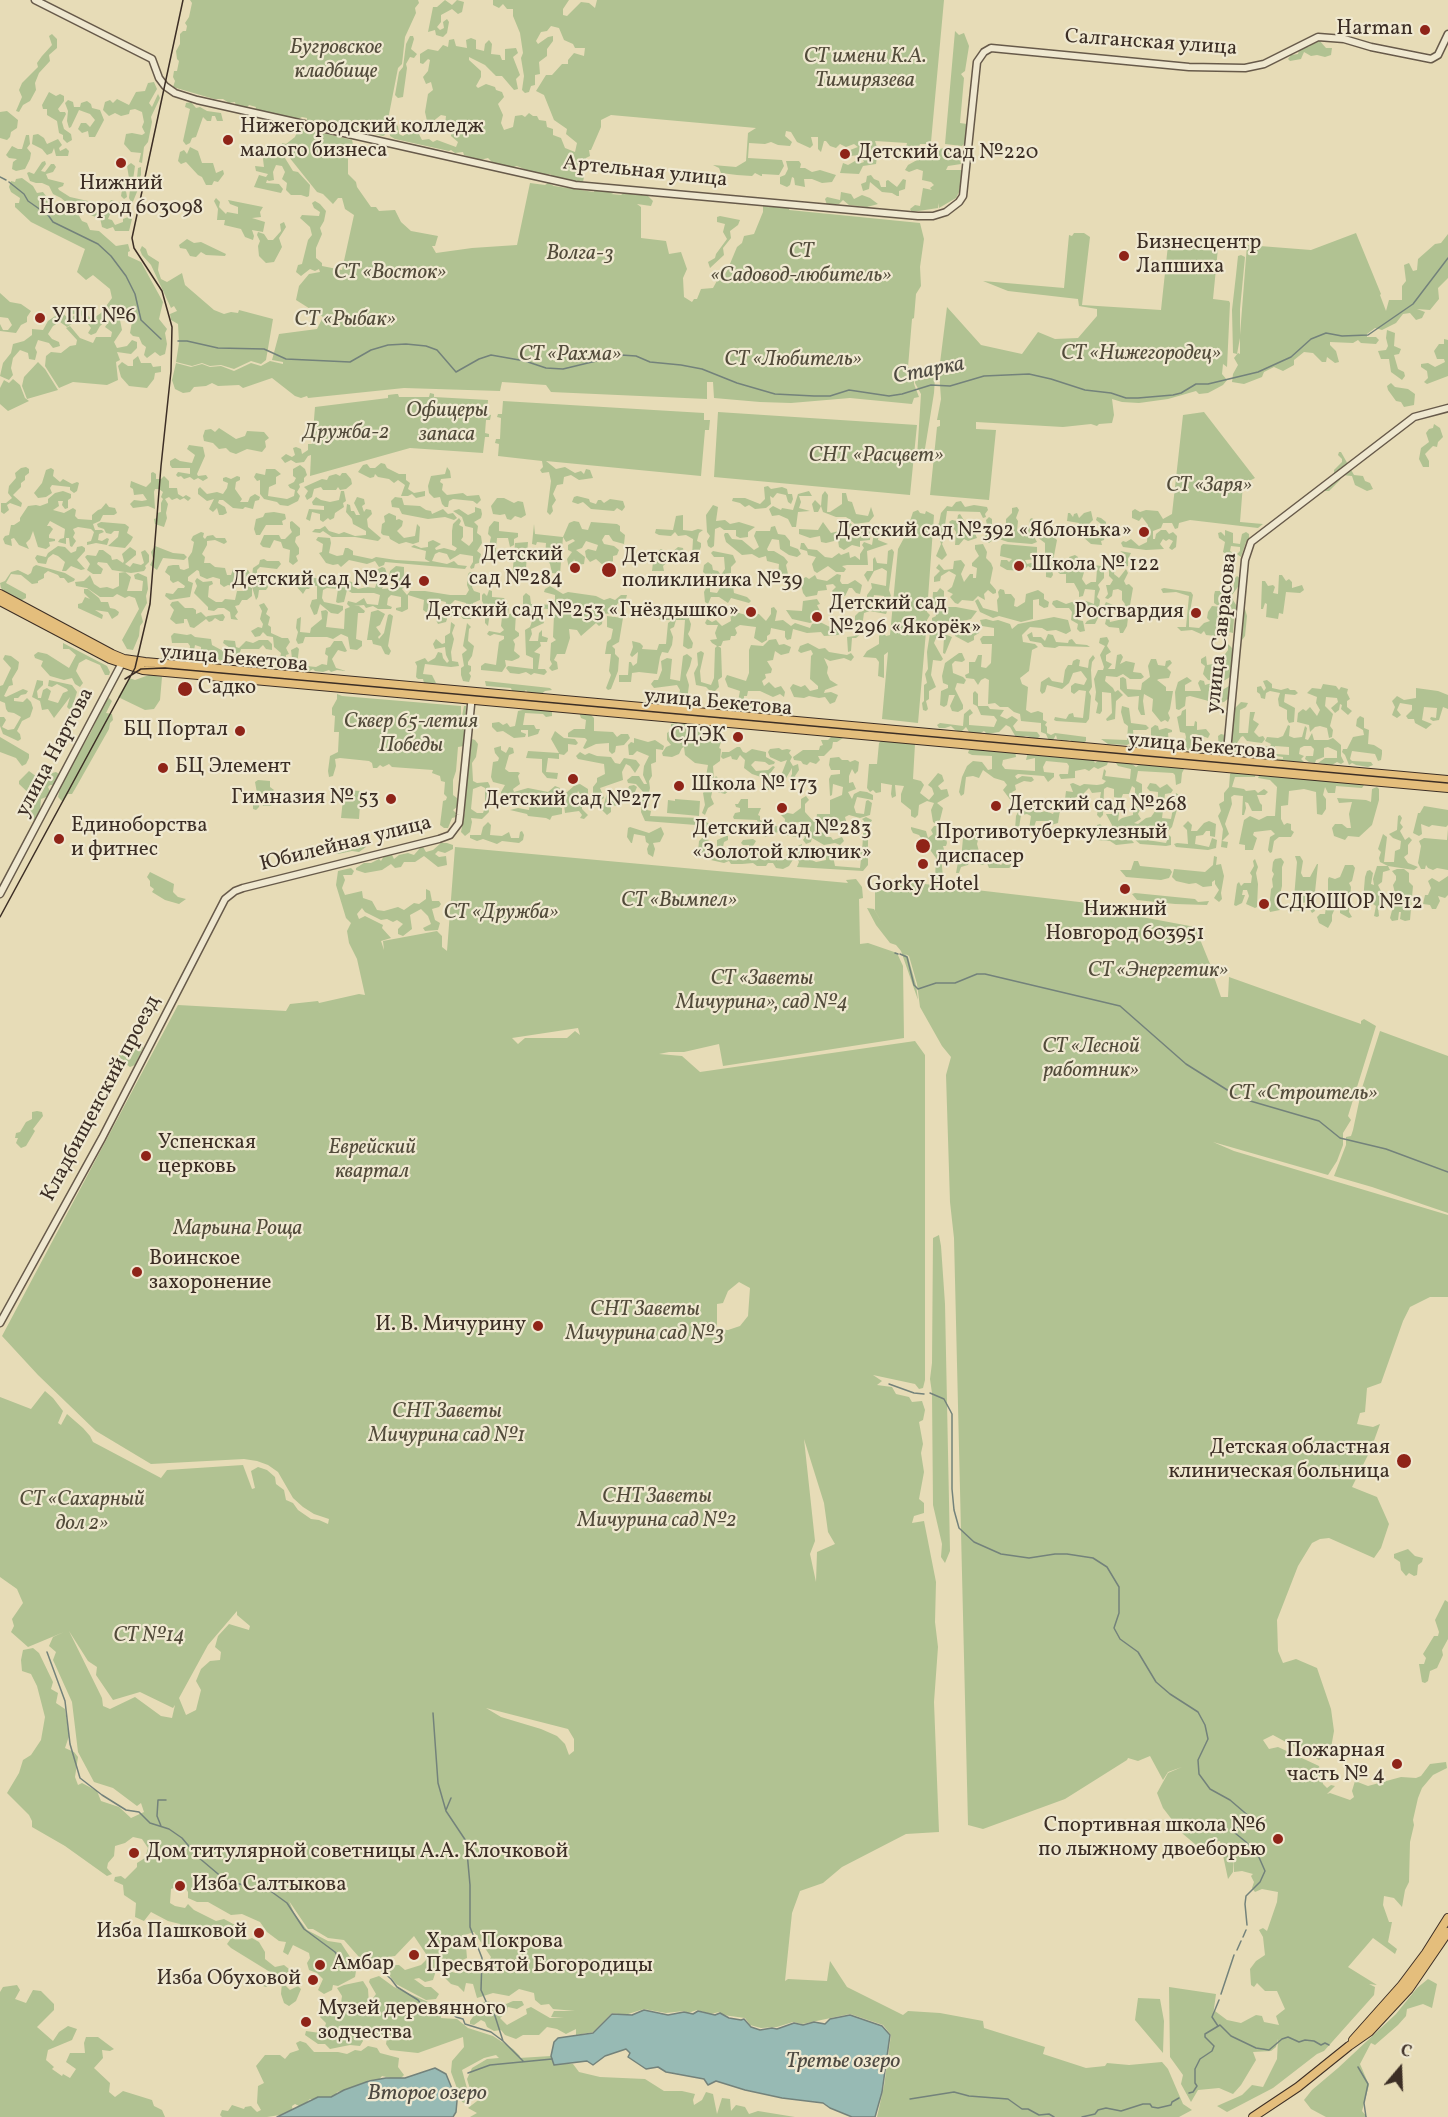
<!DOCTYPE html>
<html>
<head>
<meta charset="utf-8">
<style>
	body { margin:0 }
	#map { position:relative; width:1448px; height:2117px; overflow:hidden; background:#e7dcb7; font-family:Vollkorn,serif }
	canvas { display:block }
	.north { position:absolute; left:1370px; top:2039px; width:60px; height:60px; -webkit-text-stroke:4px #efe8d0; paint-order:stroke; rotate:19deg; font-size:16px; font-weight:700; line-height:24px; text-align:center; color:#3c2e25 }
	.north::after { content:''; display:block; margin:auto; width:21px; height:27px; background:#3c2e25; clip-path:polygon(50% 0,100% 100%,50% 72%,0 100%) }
</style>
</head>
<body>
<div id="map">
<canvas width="1448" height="2117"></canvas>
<div class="north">С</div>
</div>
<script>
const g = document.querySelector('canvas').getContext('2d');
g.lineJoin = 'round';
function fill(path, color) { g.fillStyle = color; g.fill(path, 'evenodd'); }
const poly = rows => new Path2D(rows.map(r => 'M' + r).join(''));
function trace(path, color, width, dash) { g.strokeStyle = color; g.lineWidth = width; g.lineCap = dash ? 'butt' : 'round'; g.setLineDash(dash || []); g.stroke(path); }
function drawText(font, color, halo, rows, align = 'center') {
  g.font = font + ' Vollkorn,serif'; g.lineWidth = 4.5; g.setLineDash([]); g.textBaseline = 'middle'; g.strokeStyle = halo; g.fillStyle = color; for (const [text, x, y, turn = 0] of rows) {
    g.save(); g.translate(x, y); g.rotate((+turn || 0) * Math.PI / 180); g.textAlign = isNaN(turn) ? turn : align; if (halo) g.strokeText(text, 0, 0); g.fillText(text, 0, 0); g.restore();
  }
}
fill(poly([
	[190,0,418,0,419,3,415,8,416,13,405,37,402,64,398,68,385,135,383,136,315,120,313,123,307,123,307,118,302,117,296,120,282,118,277,114,271,116,255,112,256,107,249,105,245,110,236,108,235,102,229,103,223,99,214,99,173,87,175,81,173,77,174,71,177,71,179,61,177,59,176,51,180,44,180,34,183,31,186,31,187,26,185,23,189,17,192,3],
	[445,0,452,5,457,0,464,2,462,12,458,14,452,9,441,15,441,22,437,27,440,30,444,28,443,22,447,19,449,22,447,33,443,37,436,35,435,30,428,32,433,7,437,7],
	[493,0,569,0,563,9,563,15,567,16,581,2,589,3,595,8,597,0,944,0,931,142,926,142,926,144,920,144,918,149,913,149,910,158,906,159,904,157,907,143,875,141,878,150,876,164,863,166,859,174,840,173,843,163,848,165,855,161,861,163,864,162,860,155,850,156,850,150,858,147,854,144,846,147,840,144,836,148,830,146,826,141,824,141,821,152,818,149,818,137,811,137,813,145,810,148,797,142,791,132,786,131,785,136,792,142,790,146,778,145,771,142,765,144,749,143,748,158,782,160,784,166,779,175,762,174,762,176,761,176,755,173,752,176,737,175,721,173,719,168,713,165,736,167,746,161,748,133,756,128,611,115,601,120,601,127,591,150,589,150,590,156,586,158,581,173,584,177,583,182,575,183,568,179,555,178,550,174,544,176,531,172,517,166,510,168,493,163,488,158,480,160,464,155,463,152,455,153,451,150,449,151,395,139,390,136,389,126,393,123,398,126,399,134,403,136,407,133,405,129,406,124,410,124,417,130,422,140,429,139,433,142,437,140,456,147,458,142,451,136,452,128,445,125,446,116,441,115,432,122,427,121,425,112,428,94,433,90,431,82,426,84,423,77,428,71,430,60,428,59,423,64,420,63,420,54,428,49,438,51,443,45,448,47,449,40,454,39,456,46,467,48,466,40,471,38,476,40,476,49,484,51,485,44,489,40,492,44,491,54,500,55,502,60,505,60,505,49,516,48,518,53,513,57,520,75,516,79,518,89,514,90,502,76,496,76,485,65,469,57,469,60,481,71,481,77,476,86,478,88,486,84,495,87,496,90,502,92,504,97,498,104,503,115,501,123,504,130,513,127,515,116,522,115,525,117,529,113,533,116,537,116,539,120,546,121,547,127,553,129,553,135,561,138,565,148,575,152,577,143,566,134,567,129,554,120,544,95,536,91,546,75,552,75,562,64,568,64,568,60,574,53,584,56,585,48,575,48,573,44,564,40,559,28,551,26,547,31,541,32,536,41,538,44,548,37,553,36,553,41,547,49,547,56,539,62,540,74,535,75,535,85,531,86,529,92,525,93,522,90,524,76,521,58,523,53,520,33,513,16,513,9,507,9,503,4,499,8,493,5],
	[955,31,959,35,964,33,969,46,965,71,961,74,964,78,960,123,967,124,965,143,962,146,945,144],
	[52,34,57,39,57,48,49,55,50,61,39,73,35,83,36,90,30,101,23,105,19,112,16,111,22,97,19,90,22,83,38,67,37,63,42,56,52,45,49,36],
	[410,36,413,36,414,39,411,49,417,54,414,58,410,57,406,64,407,68,403,97,398,98,395,95,399,72,403,67,406,44],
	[1314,39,1319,40,1326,48,1332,48,1331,55,1325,57,1317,55,1311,56,1304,52,1301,59,1290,61,1288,59,1291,55,1298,54,1299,50,1303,47,1309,47],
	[154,82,157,89,149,103,152,107,158,94,160,98,151,117,152,122,148,142,144,147,142,163,139,162,141,153,131,152,124,144,126,134,132,133,142,135,145,133,142,127,144,122,142,112,135,109,130,110,129,114,121,116,115,113,109,116,103,110,105,102,110,100,113,103,117,99,129,105,136,92,145,91,148,83],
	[49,92,56,96,60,94,64,96,64,101,58,109,60,112,65,112,66,114,62,122,64,129,71,134,72,140,67,143,63,139,63,135,59,133,57,121,47,115,47,109,43,109,42,105],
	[68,100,73,102,74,107,80,107,81,103,87,101,91,104,92,108,100,110,104,120,95,137,89,137,88,131,82,133,78,129,81,123,86,123,90,127,95,120,90,114,79,110,71,127,69,128,67,121,68,111,65,103],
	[191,102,196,108,200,107,207,111,221,113,223,121,217,121,215,116,212,116,211,121,207,121,203,117,196,137,192,138,190,143,186,145,183,141,190,109,185,107,186,103],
	[7,111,18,120,17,128,11,132,10,137,7,140,0,138,0,112],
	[299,127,352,140,353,144,348,146,348,174,356,182,357,187,371,207,376,207,379,211,395,210,401,222,411,231,438,236,435,246,432,246,436,253,472,248,517,245,530,183,545,185,548,183,554,186,594,192,595,187,610,188,614,193,611,194,621,195,625,192,638,195,645,193,653,201,651,206,637,204,641,207,641,238,666,241,669,254,681,252,687,269,683,278,684,297,692,302,694,299,697,299,701,289,713,288,718,279,722,278,727,271,737,247,742,243,744,236,754,234,763,212,763,203,777,207,790,207,789,210,920,223,924,239,920,267,921,286,916,294,914,318,912,319,908,367,914,368,914,384,919,397,914,398,912,404,850,398,791,403,760,402,714,398,713,382,707,382,707,399,551,392,546,385,502,382,500,391,404,388,308,398,307,396,301,398,295,396,272,378,243,388,239,385,218,386,212,383,206,386,194,387,190,392,183,393,175,389,172,380,176,363,191,367,202,364,210,367,221,366,234,371,251,363,261,366,270,361,283,364,283,362,272,360,279,334,317,329,323,317,296,300,299,286,309,274,320,272,319,269,315,271,310,269,301,276,296,272,298,265,302,264,308,240,312,235,310,227,300,218,302,215,319,216,320,212,314,208,312,203,315,201,320,204,326,211,324,221,320,228,322,234,316,248,316,258,322,263,322,266,342,270,354,215,345,209,342,198,338,198,333,204,323,194,317,192,281,147,282,143,286,144,295,137],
	[38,134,44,138,47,144,58,139,62,145,59,148,60,151,66,148,69,151,68,156,56,156,54,148,52,153,47,155,42,149,32,144,33,135],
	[26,135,29,135,30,144,27,148,31,153,30,159,25,169,16,171,12,169,13,162,17,159,9,158,6,155,12,146,18,149,22,149],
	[267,146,274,146,280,150,293,171,298,172,310,185,309,196,307,197,301,195,291,195,286,190,287,183,282,179,285,172,282,166,276,165,273,172,274,180,269,181,267,180,266,183,279,184,283,189,281,193,254,187,259,175,266,177,268,174,256,171,255,166,264,167,263,159],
	[190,147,198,151,202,163,213,163,216,173,223,170,224,174,218,182,214,181,212,185,206,185,202,177,198,175,186,162,181,164,178,161,180,152,184,150,187,154],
	[947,148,950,152,953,148,958,150,961,164,948,166,946,170,963,170,959,192,956,198,939,208,939,203,938,208,912,212,910,209,915,205,920,206,923,188,932,190,930,188,934,185,931,182,922,180,923,171,917,169,909,172,905,170,908,165,917,160,922,160,925,150],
	[45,161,46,164,41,171,45,172,51,164,54,164,56,167,53,172,46,174,48,179,64,183,63,186,58,188,59,190,70,197,101,204,102,211,96,217,87,214,80,204,67,203,61,198,53,194,49,186,42,183,36,183,30,181,27,173,29,172,34,174,42,162],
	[786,161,799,161,801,164,800,168,805,168,812,172,820,170,836,175,832,182,822,183,812,179,804,179,805,187,795,185,794,178,792,177,790,185,787,187,780,184,780,177,785,175,788,169],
	[131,163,135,166,133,180,137,178,138,168,141,167,141,175,137,183,139,187,132,204,129,198,130,189,126,191,127,197,124,199,121,196,123,184,129,178,127,166],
	[871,175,874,179,879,181,881,187,886,187,886,181,888,180,897,187,903,179,906,180,905,189,899,191,899,196,897,196,892,193,882,192,870,182,869,189,863,191,861,184,866,182,867,176],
	[22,178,33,186,37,193,43,192,52,204,63,204,66,210,78,214,82,221,87,223,90,230,99,231,116,246,128,244,130,251,128,252,128,256,141,262,163,302,159,319,167,329,165,333,167,344,165,354,160,356,155,352,147,358,144,355,146,347,142,344,139,337,133,336,130,333,132,322,123,312,111,306,105,322,100,326,96,333,91,335,88,333,91,328,80,314,72,314,68,311,72,306,77,307,92,319,101,313,112,298,110,289,93,275,86,280,77,272,85,249,31,222,15,207,15,203,19,203,20,198,11,192,9,187,11,181,15,182,16,179],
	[841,192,851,194,854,199,862,195,870,198,878,204,867,207,849,205,843,200,839,204,827,205,825,199,827,197,840,200],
	[216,198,220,202,219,207,226,214,227,212,238,214,238,207,230,204,228,200,263,207,260,212,261,217,252,218,265,222,263,232,252,230,254,236,253,240,245,237,241,229,224,225,225,220,217,220,218,209,214,201],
	[111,200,121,203,123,207,118,209,114,205,108,219,112,220,115,225,123,222,123,219,128,217,132,219,129,231,115,231,113,227,107,229,102,227,100,218,106,209,109,208,108,204],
	[720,216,740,220,738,225,730,231,731,238,723,248,724,255,710,268,708,262,715,258,716,254,727,239,723,232,725,224,717,222,717,217],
	[284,222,286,227,279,238,282,247,274,262,266,263,259,256,258,246,260,241,257,235,258,232,264,234,268,240,273,240,281,231,280,224],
	[1074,233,1084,233,1090,237,1082,305,1161,310,1168,245,1218,248,1213,299,1229,301,1230,303,1227,367,1223,364,1222,374,1227,380,1223,385,1208,393,1199,394,1196,391,1168,399,1139,403,1122,402,1112,399,1114,415,1112,423,1099,424,1097,426,1091,424,1063,427,976,422,976,429,996,430,989,500,930,495,937,427,940,426,940,420,937,420,941,399,939,371,947,307,981,345,1022,354,1038,332,1055,339,1078,338,1097,316,1097,309,1079,306,1078,299,1008,291,983,281,1064,288,1069,235,1072,236],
	[1356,233,1381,294,1380,295,1386,311,1389,300,1402,300,1402,286,1406,281,1404,265,1409,263,1413,271,1417,270,1418,259,1435,244,1441,243,1448,234,1448,278,1438,288,1439,299,1430,310,1417,309,1425,312,1422,318,1416,320,1410,313,1403,314,1396,323,1382,330,1375,328,1367,334,1367,337,1376,337,1379,340,1376,344,1361,343,1358,340,1353,343,1330,342,1330,345,1336,351,1339,362,1335,363,1327,357,1326,362,1322,362,1313,353,1304,352,1294,360,1294,365,1283,371,1274,367,1264,372,1262,377,1244,384,1232,382,1233,374,1238,365,1234,358,1238,353,1240,354,1240,338,1237,354,1233,353,1232,310,1236,275,1238,256,1241,255,1245,257,1240,309,1240,335,1247,245,1311,250],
	[187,239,194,243,201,242,226,254,225,256,206,255,201,252,196,257,190,256,186,249,180,248,179,245],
	[142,246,146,249,148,255,159,262,158,270,161,279,167,282,182,273,185,285,214,310,224,314,231,312,238,313,239,310,273,319,266,360,261,364,251,361,234,369,221,365,210,366,202,363,192,366,176,362,179,343,178,324,171,320,170,314,177,311,174,306,171,308,151,265,142,255,140,250],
	[0,293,10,302,21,304,31,311,27,317,27,322,21,325,16,333,0,331,0,324,3,330,8,330,12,325,8,318,0,317],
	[61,312,68,318,77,315,80,319,67,327,60,322,53,326,48,334,52,339,59,342,60,346,53,348,49,343,38,340,35,348,37,352,35,360,29,359,28,353,20,350,13,358,11,368,13,375,9,380,0,376,3,363,11,353,13,344,24,341,32,335,32,329,43,330,48,321],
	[111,318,120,320,122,330,114,342,117,348,127,346,132,340,137,342,137,348,131,354,117,352,120,360,116,362,118,380,107,385,73,382,59,388,45,366,46,356,51,352,61,353,70,346,76,345,77,340,66,328,70,326,80,338,93,343,96,337,111,337,112,332,105,327],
	[1387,330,1395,333,1394,346,1401,349,1399,354,1394,355,1398,369,1404,372,1405,376,1402,380,1391,372,1389,359,1381,359,1378,351,1386,350,1388,346,1386,338],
	[1444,339,1448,340,1448,376,1427,384,1424,382,1428,378,1427,371,1421,367,1421,364,1428,363,1435,367,1445,362,1444,359,1437,359,1434,351,1439,344,1444,344],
	[138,356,141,363,151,363,153,367,161,366,161,372,155,373,154,379,147,388,129,386,121,377,118,366,122,362,128,366,133,366,133,360],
	[38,362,45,369,58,390,27,399,22,386,24,377],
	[929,367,935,378,934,393,923,461,917,457,921,394,915,383,916,368],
	[13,379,20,385,25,398,29,401,8,411,0,404,0,388,4,380,9,383],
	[1391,383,1395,387,1408,389,1415,394,1414,405,1404,407,1401,402,1396,401,1388,390,1387,386],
	[430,393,434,394,434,397,488,400,487,414,491,415,490,420,486,420,485,433,489,434,489,437,485,437,483,453,410,448,310,476,311,455,308,456,304,462,296,463,291,460,285,463,281,458,286,454,292,457,295,455,293,448,296,447,301,449,302,454,308,450,308,444,312,444,315,407,388,398,388,395,396,394,398,394,399,397,429,397],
	[503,401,704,413,704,420,710,420,709,430,705,430,701,476,546,461,556,469,565,467,575,473,581,471,584,474,586,469,590,470,593,478,579,480,571,475,564,477,563,484,557,485,553,494,556,500,552,506,553,511,550,515,547,512,551,481,549,472,542,473,540,470,543,467,542,461,498,456,499,444,495,443,496,439,500,439,501,418,497,417,498,414,502,414],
	[718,412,917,425,910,495,714,477],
	[1204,412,1255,478,1243,484,1240,522,1263,524,1258,528,1190,520,1179,523,1178,528,1175,529,1172,523,1163,523,1161,528,1153,531,1153,539,1155,539,1156,534,1161,530,1166,530,1169,534,1173,532,1177,536,1176,547,1172,550,1169,548,1173,541,1169,539,1166,541,1163,539,1160,544,1164,549,1146,550,1123,547,1121,543,1123,541,1126,542,1131,539,1139,546,1147,542,1148,525,1142,517,1139,521,1132,518,1132,511,1135,509,1140,512,1146,510,1158,511,1163,519,1172,514,1183,415],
	[1434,424,1440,428,1443,437,1438,442,1437,447,1433,446,1425,454,1429,461,1429,467,1423,467,1419,459,1421,448,1429,442,1426,433,1429,429,1433,428],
	[219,428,236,439,245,436,247,431,264,432,269,438,265,441,266,447,262,452,247,449,236,454,230,452,226,448,219,449,213,443,204,441,203,436,205,430,211,429,215,432],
	[189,445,203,447,205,456,197,474,198,476,206,475,208,478,203,481,198,478,194,480,190,477,184,479,181,476,178,477,176,475,178,472,190,474,190,468,172,468,170,465,170,461,175,458,180,461,192,463,195,455,187,449],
	[1339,452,1341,452,1354,475,1363,476,1365,481,1370,483,1373,489,1367,491,1355,485,1352,476,1342,475,1340,480,1329,491,1325,491,1324,482,1334,477,1334,470,1342,462,1342,459,1338,455],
	[381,463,385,464,387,468,399,474,406,474,406,480,410,483,408,489,414,493,425,491,425,496,416,498,412,494,408,496,401,496,405,485,398,480,394,483,389,479,378,477,375,474,374,477,370,478,358,472,363,465,367,464,370,468,375,468],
	[300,465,305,469,307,475,304,478,304,482,299,484,300,487,297,492,300,496,298,501,288,506,280,505,277,502,264,499,260,494,260,480,257,481,254,477,256,473,265,475,266,469,275,469,281,474,276,477,276,484,269,487,268,496,287,499,294,496,295,490,290,488,288,485,294,482,296,478,293,476,293,469],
	[26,467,29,469,29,473,25,476,25,480,21,483,21,487,13,495,22,503,21,507,10,503,7,505,9,510,4,514,1,512,1,503,6,503,12,498,8,493,9,486,16,478,15,473,21,468],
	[447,467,450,471,451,478,441,479,440,482,443,484,442,490,447,495,463,493,467,496,479,495,481,500,477,504,473,501,453,499,449,501,448,507,445,507,442,504,440,497,434,498,429,493,428,486,431,476,445,474],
	[51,468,54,470,53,476,60,482,63,479,72,484,77,482,79,483,77,491,74,493,70,490,70,487,52,485,50,488,52,493,46,497,38,498,34,493,42,483,46,470],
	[153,472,156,474,156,479,161,479,164,476,169,481,169,488,177,488,178,494,183,497,186,495,191,498,188,501,184,498,180,500,177,498,172,500,169,497,165,499,168,504,166,513,167,518,164,527,155,524,154,519,157,518,157,513,161,512,161,503,163,499,161,497,163,492,159,489,155,489,154,492,155,509,148,506,133,508,130,504,134,500,142,501,147,500,143,494,134,495,133,489,130,487,131,481,146,487,151,482,151,473],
	[342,473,346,473,351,479,352,484,346,489,340,490,338,487,336,490,323,490,321,487,314,489,312,497,307,500,305,496,308,491,304,487,322,479,327,480,329,476,336,474,340,476],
	[237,476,240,477,240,480,236,482,235,489,242,499,240,502,248,502,250,497,255,494,260,497,259,500,255,501,253,509,245,507,243,509,233,508,223,500,219,500,218,503,225,507,227,513,223,515,219,515,217,508,213,512,209,509,214,499,207,501,198,494,198,489,200,487,207,494,217,492,223,494,227,488,228,483,223,481,223,478,226,477,231,479],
	[768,486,771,489,782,487,787,489,788,494,792,494,793,499,791,504,788,502,786,495,777,493,773,498,770,496,771,504,766,508,755,509,749,505,745,507,740,503,732,501,733,498,745,498,760,504,765,499,764,487],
	[63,491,71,494,71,498,68,500,68,508,65,509,62,505,63,501,58,501,59,506,53,510,64,513,73,508,76,510,75,516,78,519,92,520,92,515,98,510,101,509,106,503,109,507,115,508,117,513,114,515,103,515,100,521,93,524,95,530,102,530,104,532,99,534,98,540,102,541,107,538,109,539,107,545,96,543,87,545,87,542,91,541,94,532,91,529,78,527,73,529,75,533,73,537,76,541,72,547,70,546,69,538,66,538,66,544,58,542,60,539,64,538,65,529,50,521,47,526,50,526,53,529,49,535,49,538,55,539,55,541,49,542,50,546,46,549,38,547,33,531,30,539,26,543,29,549,19,545,14,538,11,539,12,546,5,544,3,539,5,536,9,535,11,525,14,525,20,521,20,518,28,506,36,505,40,506,48,503,48,499,55,493],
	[341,491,344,491,346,501,343,503,344,507,335,513,334,518,330,520,328,518,323,522,320,520,320,514,312,512,310,521,306,519,309,509,324,510,324,506,313,505,312,502,316,497,321,500,330,502,339,500],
	[809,491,812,496,799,496,801,502,799,508,810,511,798,512,796,527,792,527,788,519,779,515,772,516,769,509,773,506,781,510,782,508,793,510,798,494],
	[825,491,828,495,827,512,830,512,842,504,842,493,846,493,848,501,852,502,856,514,868,516,871,507,874,516,869,522,855,524,846,517,836,517,823,512,821,506,818,512,814,512,812,504,815,500,821,506,822,495],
	[577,496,589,499,590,502,596,504,598,500,601,500,604,503,610,499,623,501,625,507,622,511,617,508,614,511,591,509,583,502,578,504,572,502,574,497],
	[357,497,364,499,365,504,362,506,364,512,366,509,371,510,372,514,367,519,368,527,381,538,378,541,355,537,332,537,323,531,320,533,312,532,315,529,320,529,325,526,329,531,339,534,344,532,355,536,366,535,366,531,353,524,352,519,346,512,347,504,350,505,351,511,354,511,356,515,360,515,354,503],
	[395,497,402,498,404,505,420,506,426,510,431,511,432,514,443,509,448,514,453,513,457,518,454,520,445,517,428,519,402,514,399,508,392,507,391,501],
	[497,498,504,498,514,503,518,501,523,502,526,515,521,518,515,516,511,520,507,519,505,514,500,515,493,514,491,506],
	[961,501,965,507,974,505,987,507,988,510,985,514,986,517,983,518,980,512,947,511,945,525,947,532,942,544,947,555,942,560,936,556,941,544,936,527,939,523,941,513,947,506,952,507,956,502],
	[713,505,718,507,716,521,725,520,730,524,739,522,755,527,748,532,748,537,740,538,736,536,736,530,724,530,720,527,715,529,714,546,711,548,708,546,707,541,710,536,707,532,706,515],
	[475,507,481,509,482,514,481,518,474,522,478,526,477,533,481,536,482,543,477,551,481,554,479,563,475,564,474,568,471,569,470,567,473,562,473,556,460,554,450,560,447,554,439,552,435,554,432,561,447,564,454,561,458,565,467,566,465,569,385,562,384,565,379,567,375,561,367,564,349,560,341,567,338,564,333,565,326,563,319,553,322,552,323,544,316,540,318,537,330,538,331,543,329,553,337,556,343,555,345,548,348,548,353,551,353,555,372,559,376,557,396,560,430,562,425,559,426,551,411,547,414,545,421,548,428,547,428,542,433,540,441,544,435,548,436,550,444,548,455,551,457,548,452,545,452,531,453,524,459,518,461,521,459,525,463,527,463,537,461,540,469,546,473,541,473,528,465,526,462,517,453,511,459,509,468,515,475,512],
	[1017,507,1019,510,1016,518,1018,521,1017,531,1028,532,1030,519,1032,518,1035,521,1032,533,1037,542,1032,544,1008,542,996,538,989,543,984,539,988,530,986,520,989,517,992,519,992,529,1002,530,1006,534,1009,532,1011,527,1006,523,1006,519,1012,513,1012,508],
	[918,510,920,513,925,514,926,511,934,515,927,612,930,615,927,620,918,723,882,719,888,652,884,655,884,678,878,676,879,662,876,658,863,657,867,651,879,644,879,636,883,632,886,636,890,635,898,549,905,536,913,512],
	[1091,511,1093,520,1089,524,1088,537,1100,538,1101,524,1096,520,1097,517,1101,518,1106,522,1104,540,1101,541,1102,545,1091,544,1083,537,1061,534,1060,530,1063,529,1065,531,1079,532,1079,523,1067,521,1068,513,1070,513,1073,517,1074,514,1077,513,1079,518,1084,513],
	[274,512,285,514,286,519,282,521,283,525,266,525,260,535,256,535,254,529,256,519,263,517,265,513],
	[389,513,396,516,396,520,399,519,403,521,402,526,397,531,404,538,415,536,417,524,420,527,419,542,413,544,406,542,399,544,390,539,389,536,383,535,381,533,382,524,385,522,384,516],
	[960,514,965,522,962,527,963,530,973,529,977,538,968,541,964,539,959,545,955,545,956,532,949,522,952,520,957,521,958,515],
	[683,515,683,530,692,531,698,529,703,530,699,533,697,541,701,543,701,547,695,559,692,556,693,539,686,535,678,536,675,532,671,536,659,535,655,533,656,529,673,530,676,516],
	[848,520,852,525,871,524,870,540,860,541,860,547,852,545,844,550,839,547,838,540,826,543,821,542,820,536,810,538,799,534,799,529,818,530,823,522,831,533,839,531,838,526,840,521],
	[292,521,300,528,300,535,296,537,295,542,299,548,299,554,296,556,298,561,293,565,289,562,290,550,283,548,281,542,274,540,270,548,263,547,260,544,264,535,279,535,281,539,285,539,292,532,290,528,290,522],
	[494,521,499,522,499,531,518,533,518,537,514,539,514,545,510,547,508,538,497,538,495,561,493,562,490,555,492,550,489,546,491,537,488,534,489,527],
	[574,521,579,522,582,529,588,530,591,522,617,524,620,526,620,531,625,535,624,544,613,541,609,535,605,535,602,540,604,544,614,546,619,550,617,555,613,556,613,561,609,565,604,566,596,559,590,562,586,557,585,551,588,549,596,551,598,545,586,541,582,548,576,550,585,557,584,564,576,565,574,559,572,568,569,568,567,559,572,552,568,550,568,545,575,541,573,539,566,542,563,537,560,574,552,573,550,564,545,557,546,543,537,542,536,545,532,544,534,524,535,534,563,537,569,523],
	[101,522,125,524,129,527,127,533,133,537,131,541,125,548,108,546,118,537,119,531,114,531,111,534,106,533,104,529,98,527,97,524],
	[1040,523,1043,524,1043,534,1051,534,1057,540,1053,561,1055,564,1052,569,1053,575,1051,578,1046,577,1046,572,1050,568,1045,565,1045,543,1037,537,1037,526],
	[775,526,778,534,785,535,790,541,790,546,798,549,801,554,797,557,789,555,780,549,779,540,772,539,767,549,768,551,774,551,784,557,788,562,786,565,788,574,783,579,778,577,779,564,767,561,766,556,759,558,752,554,742,555,726,542,724,535,725,533,728,533,732,539,742,540,754,550,759,547,754,536,756,531,770,531,771,527],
	[875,526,880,527,878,540,888,544,867,551,868,565,847,565,842,566,846,569,844,572,836,572,828,566,817,573,814,571,812,564,816,557,808,555,807,551,800,549,801,543,804,543,808,549,817,550,825,557,832,558,839,553,841,555,849,552,850,558,855,556,860,560,860,554,864,548,862,545,864,542,872,545],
	[1225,530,1233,533,1233,543,1240,544,1242,534,1246,532,1249,534,1249,540,1246,542,1241,557,1237,554,1240,551,1240,547,1231,546,1230,551,1235,554,1234,555,1228,555,1223,552,1225,542,1219,538,1218,533,1221,532,1225,536],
	[201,532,204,533,203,537,205,539,207,536,213,535,216,538,225,538,227,542,224,544,215,540,207,541,207,545,202,554,205,557,204,563,210,563,215,567,225,568,227,575,231,575,233,569,248,570,252,577,239,587,228,585,224,587,220,584,220,579,213,577,207,579,200,576,199,571,197,570,188,577,188,581,193,583,190,597,170,600,165,596,166,593,173,594,178,588,184,588,185,586,178,581,173,583,170,580,170,576,165,572,168,566,173,565,179,565,180,569,184,570,189,568,188,558,192,552,194,542,191,540,193,536],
	[528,542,525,581,512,580,515,543],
	[983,544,987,552,986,558,991,563,993,568,990,583,996,590,996,593,993,594,988,590,984,594,985,600,978,596,973,601,962,600,958,604,955,603,950,597,953,594,947,591,952,587,956,575,949,571,941,576,940,581,934,582,934,577,940,571,936,568,939,564,944,570,953,569,954,561,961,560,965,565,961,574,964,582,970,574,973,574,973,578,976,578,977,568,972,566,972,563,979,556,975,549,975,545],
	[1003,544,1037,547,1037,559,1025,560,1027,564,1035,562,1038,565,1034,570,1028,566,1023,571,1007,570,1000,566,1001,560,1007,560,1009,562,1012,559,1000,556,1001,546],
	[58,546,65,547,71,553,76,551,77,547,82,546,85,548,85,551,77,560,85,569,81,570,71,566,66,571,62,571,65,562,58,556,53,554,48,558,46,564,38,563,35,558,37,555,46,557,48,553],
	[155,546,173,553,184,554,187,557,184,560,163,558,157,570,150,565,153,559,151,552],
	[130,547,136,551,136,555,125,564,130,567,133,563,141,565,144,563,141,552,145,550,149,555,149,562,145,566,146,568,144,571,131,573,112,570,107,563,98,562,97,564,103,569,101,574,93,574,87,570,90,564,85,557,87,555,96,556,99,550,103,550,111,556,112,560,117,559,123,563,124,561,122,554],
	[678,547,683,548,684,552,680,555,680,563,675,562,674,556,663,566,664,571,652,571,654,554,661,549,663,550,663,556,669,555],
	[892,549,894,552,889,590,891,596,889,600,885,600,884,596,874,595,872,603,869,605,867,602,867,595,872,588,871,583,886,586,887,571,882,568,874,571,868,582,864,575,867,571,873,571,873,559,875,557,877,563,887,564,888,551],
	[713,551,733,555,736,562,731,567,731,573,725,574,723,578,710,578,703,572,704,565,708,562,712,565,713,570,718,571,721,575,725,569,724,557,714,557,711,553],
	[1120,551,1131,553,1128,559,1128,566,1115,568,1114,574,1119,578,1126,569,1128,573,1124,581,1126,585,1129,584,1133,588,1129,611,1126,613,1128,618,1127,626,1123,633,1120,633,1119,628,1109,627,1105,624,1107,616,1104,606,1106,602,1113,605,1113,611,1109,616,1110,622,1123,619,1122,611,1125,604,1122,600,1122,591,1118,589,1113,590,1112,596,1108,599,1105,598,1108,594,1106,585,1110,585,1113,580,1109,576,1109,567,1112,564,1119,564,1119,561,1126,555],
	[1075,555,1078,557,1079,567,1084,567,1085,569,1082,579,1086,585,1091,582,1096,582,1097,569,1093,567,1094,565,1101,566,1104,571,1104,578,1098,585,1100,589,1097,597,1100,600,1098,618,1095,624,1085,624,1087,621,1092,619,1093,611,1082,610,1079,613,1078,620,1083,621,1085,631,1080,632,1077,629,1078,624,1071,620,1072,612,1069,608,1056,608,1052,604,1053,601,1057,600,1066,604,1072,602,1076,604,1080,601,1086,601,1094,604,1095,590,1085,589,1083,596,1079,597,1079,592,1074,583,1066,583,1066,574,1060,574,1054,568,1063,563,1071,566,1069,557],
	[264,559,267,561,279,561,281,564,277,569,260,567,257,570,257,574,268,578,270,582,267,584,268,587,266,590,259,590,258,597,256,600,252,587,258,582,252,576,253,568,259,564,260,560],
	[36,565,65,573,75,579,74,581,68,583,64,578,60,578,58,575,48,571,44,574,44,578,38,581,38,583,32,584,21,575,11,574,6,583,26,594,26,598,20,601,8,595,1,588,0,583,5,581,11,572,18,570,28,575,31,573,33,567],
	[396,566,404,567,404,587,402,589,407,595,410,591,425,591,450,595,466,595,469,590,467,585,468,574,470,572,473,572,475,576,472,587,474,591,480,593,480,600,473,603,473,608,470,610,466,609,466,603,455,600,451,604,452,611,460,615,470,614,472,615,471,619,463,619,461,616,456,618,448,616,446,622,438,624,436,620,438,617,445,613,446,602,431,599,427,602,430,605,430,611,426,612,423,610,424,600,408,595,408,609,402,612,396,610,396,608,401,607,401,597,391,595,388,598,387,605,392,607,391,609,378,609,373,606,366,608,364,605,354,606,359,606,365,611,364,613,358,613,356,639,362,641,362,646,357,650,350,649,348,637,341,634,333,639,327,637,305,637,303,643,298,644,296,640,298,632,296,628,297,619,301,617,300,632,310,633,311,628,322,619,321,611,326,610,328,612,326,627,344,629,345,609,350,607,347,604,348,601,356,603,364,598,367,604,378,605,380,595,374,593,352,593,347,590,344,602,338,603,336,602,338,589,327,588,323,590,322,598,324,602,343,606,343,610,338,614,331,613,320,604,317,614,314,615,310,606,312,600,317,599,317,586,312,585,309,589,306,589,303,594,297,587,300,584,311,578,319,578,324,581,337,582,344,580,352,582,353,586,358,589,367,587,375,588,378,579,376,576,376,570,382,567,385,568,387,574,383,580,385,583,382,589,394,588,395,581,389,576,390,571],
	[125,572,131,577,127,591,142,591,143,581,135,579,134,575,138,573,147,577,148,589,146,596,147,603,141,614,143,622,140,626,139,636,133,650,127,649,122,640,139,609,135,598,129,596,125,598,117,594,113,597,100,597,87,588,76,586,75,582,84,581,90,575,94,584,100,588,107,587,113,589,119,586,119,573],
	[837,574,841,575,840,581,842,584,848,584,855,580,862,585,860,594,856,593,852,588,849,588,845,596,834,594,832,591,836,587,833,584,826,585,827,590,818,591,817,595,806,597,803,593,800,580,806,577,809,579,815,575,817,579,827,581],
	[1279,575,1282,575,1286,581,1289,579,1292,582,1292,588,1302,585,1304,590,1300,593,1286,592,1283,614,1279,613,1278,619,1266,617,1267,604,1265,603,1263,609,1261,609,1262,581,1265,581,1268,586,1273,585,1275,587,1273,593,1278,594],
	[1237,576,1240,578,1240,584,1232,595,1233,600,1238,608,1237,611,1245,609,1247,616,1245,636,1242,640,1239,638,1241,619,1234,618,1233,633,1229,632,1230,624,1216,623,1216,632,1230,635,1226,637,1206,635,1204,631,1201,634,1192,630,1181,631,1177,627,1186,627,1189,596,1176,592,1163,593,1161,589,1164,588,1191,592,1193,595,1189,617,1189,627,1199,628,1204,623,1210,621,1207,618,1208,612,1212,606,1221,607,1223,611,1221,615,1223,617,1226,615,1232,602,1228,598,1222,600,1221,605,1217,605,1214,603,1214,595,1215,591,1220,591,1222,587,1225,591,1229,592,1234,585,1234,579],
	[197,578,203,582,212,581,213,584,209,586,208,597,216,602,222,602,225,599,235,600,237,591,244,591,247,586,252,588,252,596,247,600,242,600,239,605,235,606,238,612,235,616,238,620,231,619,230,612,224,608,218,608,214,611,208,610,208,607,194,593,197,586,195,581],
	[728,578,733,579,736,584,733,586,734,593,747,597,751,601,749,603,731,598,728,603,719,597,711,597,708,604,705,602,704,592,708,584,710,586,710,592,717,593,723,583],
	[550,586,563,594,568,592,596,596,604,600,610,598,615,600,621,595,627,595,626,599,617,604,616,613,603,614,602,624,599,626,596,623,581,636,577,630,569,629,570,638,565,654,557,654,554,660,557,662,558,669,552,671,549,668,552,664,550,660,551,643,556,640,553,637,554,615,561,613,556,610,523,606,523,596,526,593,530,596,531,604,555,605,555,595,544,592,545,589],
	[940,588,944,591,944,597,939,598,938,603,939,607,956,607,977,611,971,619,959,622,957,628,973,634,974,631,969,627,970,624,978,625,980,628,979,633,974,636,974,640,968,643,955,636,954,631,951,630,950,621,935,625,932,622,932,618,936,616,935,610,932,608,933,592,937,592],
	[84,589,88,589,99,598,101,602,108,602,110,608,115,609,119,612,118,615,112,619,108,612,95,610,103,615,102,619,78,608,78,604,82,603,85,597,90,599,84,593],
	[1000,589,1004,590,1005,594,1011,594,1015,599,1014,606,1017,607,1025,602,1026,594,1038,590,1044,594,1044,599,1049,602,1048,607,1044,608,1039,605,1039,599,1033,600,1033,619,1021,622,999,616,993,618,980,612,975,601,978,599,983,608,998,612,997,600,999,597,998,592],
	[489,590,492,591,492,597,504,598,509,606,508,615,513,612,516,613,515,630,519,633,519,636,513,640,515,644,514,651,520,656,519,658,512,661,505,660,506,666,502,672,481,670,481,666,485,663,496,665,499,642,504,639,504,636,494,634,490,636,487,634,489,631,500,633,504,630,501,626,503,608,491,606,488,626,485,623,485,617,476,614,475,611,477,608,485,607,482,601,482,595,484,593,487,596],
	[817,599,820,604,817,605,820,611,819,619,810,623,792,619,786,610,802,611,803,601],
	[178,601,185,608,193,608,196,610,196,614,201,612,206,617,208,616,223,614,225,617,223,621,220,621,215,618,212,621,209,622,206,619,194,628,190,627,187,619,184,619,184,623,176,624,170,619,174,610,170,605,172,602],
	[887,602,890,604,886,614,870,611,864,613,861,634,856,638,852,638,851,651,848,652,847,637,855,636,858,632,855,625,855,616,859,612,863,611,867,606,872,606,877,608],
	[264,603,268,609,266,614,270,617,268,625,271,627,271,633,282,638,288,638,290,642,286,648,289,654,286,655,285,664,287,666,284,670,278,669,281,653,274,647,273,637,267,636,263,632,260,636,255,637,251,631,258,627,262,628,263,624,260,619,262,611,259,605],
	[774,607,777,611,775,621,783,620,791,626,795,623,810,628,812,624,820,622,830,627,836,625,840,628,846,626,848,629,838,635,824,636,821,632,807,633,793,629,791,639,787,640,785,637,785,631,771,628,770,634,767,636,767,640,762,643,754,638,756,627,740,625,735,628,737,633,735,636,731,636,730,640,723,641,721,646,718,646,721,648,722,677,718,680,719,687,715,691,709,690,706,687,696,685,694,673,698,665,697,653,701,651,704,653,700,671,701,682,711,685,714,678,715,648,717,646,712,643,710,640,717,639,715,633,718,625,707,625,705,623,707,619,712,622,716,620,722,626,731,621,730,612,732,611,746,615,759,614,766,621,771,614,771,608],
	[378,610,385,614,380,625,376,627,381,634,378,637,379,639,384,633,388,615,390,614,393,616,388,646,391,651,389,655,385,654,381,646,373,644,372,640,367,640,371,612],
	[531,610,541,612,544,623,531,629,532,634,529,641,538,641,539,633,542,630,542,636,548,638,547,642,540,642,541,646,534,652,540,654,538,669,545,669,547,672,544,675,534,673,531,675,526,672,519,674,510,673,506,668,508,666,533,669,533,658,526,655,525,630,530,627,532,621,528,616],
	[686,611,689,611,690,614,689,619,691,624,690,630,688,634,693,643,692,648,688,649,683,646,685,620,676,620,674,627,670,629,673,637,672,645,668,653,662,652,660,657,657,674,639,672,632,673,631,682,619,682,619,675,628,675,629,662,631,662,633,666,637,663,638,652,632,657,630,655,633,647,632,641,640,643,643,646,642,649,657,650,659,644,666,644,668,623,672,620,660,620,658,617,661,615,685,618],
	[607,616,623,618,619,642,612,646,615,649,615,654,619,658,618,671,611,689,608,690,606,688,611,675,609,671,611,654,605,654,607,642,611,639,613,629,607,627],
	[1054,617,1068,620,1071,631,1066,634,1056,630,1047,631,1042,628,1030,627,1022,635,1023,642,1035,644,1038,647,1032,650,1029,671,1020,678,1022,684,1028,687,1026,710,1031,713,1038,711,1043,713,1043,720,1047,722,1045,725,1047,727,1047,733,1051,735,1055,733,1086,737,1086,741,1083,743,1076,742,1073,743,1070,740,1066,741,1057,739,1056,735,1053,740,1049,741,1046,734,1041,732,1041,723,1021,721,1020,714,1014,712,1008,707,1000,707,995,703,988,704,989,680,985,678,981,680,978,685,974,679,966,678,965,675,969,673,969,662,975,662,978,655,982,655,981,667,986,668,991,663,992,644,982,644,980,639,983,636,994,636,994,628,982,626,980,620,986,619,993,621,998,620,1010,624,1012,629,1018,624],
	[451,622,455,625,452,633,454,639,451,652,452,661,458,662,459,666,451,667,425,664,423,674,432,675,436,683,424,683,423,679,418,679,416,677,417,666,415,662,425,658,428,662,435,658,438,652,442,653,443,658,447,663,449,661,446,655,445,647,435,649,433,644,436,639,442,644,445,643,445,636,450,633],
	[467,623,471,627,469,629,468,641,474,646,472,656,468,662,468,665,471,666,471,671,469,673,471,676,469,682,463,681,461,675,461,668,464,666,462,654,467,650,463,646],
	[934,630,952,637,945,654,943,653,944,638,936,638,934,643,943,659,941,661,933,660,931,675,936,687,929,691,929,699,926,701,928,709,926,711,923,710,922,703,924,701,924,685,927,683,925,674,928,669,927,652,930,633],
	[1032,632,1033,637,1041,637,1045,641,1048,634,1053,635,1056,642,1068,643,1069,640,1072,639,1076,644,1087,645,1090,647,1059,646,1055,648,1044,647,1041,643,1030,641,1027,635],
	[174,633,187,635,191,634,195,637,211,639,212,645,225,652,228,659,226,661,205,659,201,661,196,653,201,651,201,647,195,645,192,661,186,663,183,661,179,663,178,660,181,657,171,655,189,656,190,646,188,643,172,643,171,636],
	[1107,637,1109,641,1107,646,1111,652,1106,655,1106,661,1112,664,1108,669,1115,669,1117,655,1121,654,1123,657,1120,664,1126,661,1135,663,1133,672,1141,673,1144,677,1141,679,1130,679,1123,674,1117,677,1106,676,1105,681,1113,688,1115,692,1118,690,1123,695,1116,701,1115,719,1107,721,1106,719,1112,713,1111,693,1102,692,1102,711,1100,714,1096,713,1098,703,1095,700,1096,692,1094,679,1098,670,1103,670,1104,667,1100,655,1105,646,1099,643,1100,638],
	[776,639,779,645,784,644,791,647,789,653,781,655,775,651,773,660,767,661,772,669,771,673,765,674,766,678,762,681,764,686,769,682,775,688,781,686,785,692,784,697,780,694,773,697,760,691,748,691,747,696,744,696,744,705,783,709,780,713,775,710,771,712,751,708,743,711,737,706,740,691,728,687,725,679,727,675,746,681,749,673,749,650,751,645,763,646,769,640],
	[224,640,235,641,236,647,239,648,246,641,253,643,259,640,268,640,272,644,272,650,266,649,263,645,259,649,241,649,239,656,240,660,250,661,250,664,246,665,240,662,236,664,230,660,230,648,223,643],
	[334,641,342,641,347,651,345,652,338,650,332,659,336,668,346,671,337,670,331,672,329,670,323,672,315,671,313,669,308,672,299,671,297,668,293,667,291,650,297,647,299,649,297,665,316,667,322,664,327,665,328,656,325,654,326,648,330,647],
	[63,643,107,666,110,672,109,675,105,675,100,665,86,659,79,663,76,671,83,683,80,687,75,684,72,678,64,680,50,676,41,666,43,661,35,658,34,655,38,652,47,654,69,668,76,655,69,649,63,649],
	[808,643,819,649,825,648,829,652,847,655,851,653,854,657,851,661,844,658,830,661,824,658,828,667,827,673,830,680,838,685,825,690,824,693,831,692,838,695,835,702,830,704,825,697,819,698,809,696,804,698,794,697,790,688,793,684,801,687,805,685,810,691,818,689,818,686,810,679,811,656,813,654,811,650,801,653,798,651,800,646],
	[1228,644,1232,648,1232,665,1230,677,1222,682,1208,680,1203,674,1205,666,1201,663,1201,659,1206,656,1207,665,1213,664,1216,667,1215,676,1222,678,1226,665,1220,661,1228,650],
	[959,653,962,653,965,660,962,662,955,661,952,664,953,673,963,677,966,680,964,684,957,683,955,689,963,705,963,709,958,712,952,711,950,706,955,695,949,695,947,705,944,707,940,705,941,691,948,688,948,685,943,683,942,676,945,663],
	[687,654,692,658,690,666,686,675,689,685,687,700,683,704,677,703,675,707,666,705,664,702,661,705,654,705,654,697,669,699,672,702,674,699,678,699,680,690,677,685,654,688,651,684,654,680,658,680,662,670,661,661,667,658,672,659,670,679,680,681,683,656],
	[5,655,11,656,19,662,18,669,12,679,13,685,9,686,4,696,6,697,23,689,28,691,26,694,21,695,18,698,14,698,14,701,23,702,27,698,31,702,33,708,30,717,22,721,17,731,20,734,21,739,18,741,3,734,0,726,0,717,4,717,6,720,2,727,8,730,14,729,21,717,14,713,8,712,6,709,5,703,0,701,0,686,3,685,11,668,3,659],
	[1093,655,1095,658,1092,662,1091,670,1092,687,1089,692,1091,696,1089,719,1086,723,1056,721,1054,720,1055,717,1066,719,1069,714,1073,713,1074,717,1083,718,1086,691,1079,690,1074,694,1071,692,1071,686,1075,683,1084,685,1087,679,1081,671,1073,673,1069,683,1062,689,1047,685,1045,692,1042,694,1040,691,1041,682,1049,677,1052,681,1063,683,1065,670,1068,665,1072,665,1073,661,1077,659,1080,660,1079,666,1088,668,1089,660],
	[1151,659,1156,659,1158,665,1165,666,1166,661,1170,660,1172,663,1167,668,1171,672,1169,678,1159,679,1157,680,1166,687,1166,691,1173,691,1170,709,1168,713,1170,718,1168,722,1165,720,1161,722,1152,711,1153,699,1144,694,1143,701,1145,715,1141,715,1138,709,1139,696,1128,697,1120,689,1120,678,1123,677,1126,679,1127,689,1141,690,1142,683,1150,677,1148,666],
	[149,675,162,677,160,700,154,709,145,710,118,697,129,678,135,680],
	[1187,677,1192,681,1185,685,1185,691,1201,691,1198,683,1200,680,1204,681,1205,685,1215,682,1216,685,1210,687,1209,693,1214,695,1229,686,1232,690,1231,696,1224,702,1216,703,1190,696,1186,697,1185,706,1179,710,1176,709,1175,692,1178,682],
	[37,680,43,681,43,685,37,691,38,698,41,698,43,690,47,688,51,691,48,700,58,703,63,693,68,691,67,689,57,684,52,687,48,686,49,680,72,685,77,692,72,708,69,709,67,707,70,697,54,718,48,709,42,710,40,701,32,697],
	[1267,680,1272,684,1272,688,1281,690,1288,688,1290,690,1295,690,1298,693,1295,695,1285,694,1284,702,1295,708,1294,722,1289,723,1287,719,1287,710,1279,706,1278,699,1280,693,1270,691,1266,693,1265,699,1261,698,1260,694,1257,692,1257,687,1261,686,1264,691,1266,688,1263,681],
	[485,681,550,688,552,690,545,691,539,696,530,695,526,690,522,694,513,694,511,688,486,686],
	[1323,684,1336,686,1339,690,1341,687,1348,689,1347,693,1350,699,1347,701,1347,707,1352,711,1348,715,1341,709,1342,705,1340,704,1339,710,1335,713,1331,708,1338,702,1337,698,1326,697,1325,706,1333,714,1330,726,1333,730,1332,737,1329,738,1327,728,1320,726,1315,727,1310,732,1309,725,1297,722,1298,713,1303,709,1306,711,1310,707,1317,716,1320,710,1316,703,1317,697,1307,693,1312,688,1321,689],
	[1416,688,1438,691,1448,695,1448,709,1443,707,1439,720,1433,721,1430,719,1431,717,1436,718,1437,708,1424,707,1422,720,1432,724,1426,729,1415,723,1414,719,1408,719,1406,716,1412,710,1412,705,1400,703,1397,710,1401,715,1397,718,1392,715,1395,707,1392,701,1397,696,1404,700,1416,698],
	[975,691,978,694,978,706,988,706,990,709,1004,710,1000,716,1007,719,1012,716,1018,720,1013,726,1016,731,1037,732,1040,736,1037,739,1026,736,1017,739,1010,727,1006,725,999,732,987,734,984,731,979,734,969,732,966,727,961,732,955,730,951,726,945,728,939,728,937,725,940,723,963,726,964,714,970,709,973,713,969,716,969,725,994,727,997,720,994,716,981,715,977,706,973,704,973,693],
	[337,694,342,696,461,706,461,721,464,706,466,706,464,746,458,747,456,771,453,780,453,795,457,798,457,807,453,810,456,813,456,817,452,818,448,828,444,828,440,825,443,801,446,800,447,797,444,794,445,782,441,781,440,776,432,773,433,770,392,767,389,764,383,767,380,765,377,768,373,768,372,763,369,761,340,758,335,759,336,766,333,776,329,777,328,771,330,756,338,752,339,732,334,732,335,716,332,715,332,708,337,699],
	[109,698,112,701,106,713,112,714,113,720,110,723,109,729,75,789,72,794,68,794,63,802,58,797,61,784,91,732,106,699],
	[1241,702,1248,703,1246,707,1240,710,1239,733,1248,733,1250,712,1255,712,1253,720,1259,724,1254,732,1259,737,1263,736,1265,739,1262,743,1254,742,1247,741,1243,736,1241,737,1237,743,1238,752,1236,753,1233,750,1234,745,1232,742,1232,711],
	[1122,706,1129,708,1131,723,1146,725,1149,728,1146,730,1133,730,1134,741,1127,745,1108,744,1101,739,1127,740,1128,726,1124,723,1121,712],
	[527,709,552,711,552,716,546,717,543,714,525,713,523,725,534,725,536,729,540,729,538,734,528,737,528,730,521,730,521,732,526,734,525,737,514,738,503,731,497,732,492,727,492,723,499,722,503,725,507,723,510,727,515,726,518,711],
	[1186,709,1186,726,1194,726,1195,721,1197,722,1197,730,1206,729,1210,734,1208,738,1196,734,1192,734,1192,746,1219,748,1218,736,1221,734,1225,735,1224,749,1217,753,1204,750,1181,750,1179,748,1175,751,1167,750,1161,748,1158,740,1155,740,1153,745,1140,750,1138,747,1139,742,1151,740,1151,728,1155,725,1158,726,1159,730,1166,728,1172,730,1172,732,1168,733,1169,744,1184,746,1186,737,1185,733,1180,732,1177,717,1181,715,1182,711],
	[586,710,594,718,594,731,613,732,617,737,621,734,628,734,630,738,624,745,616,746,615,752,612,754,609,751,609,743,596,744,585,749,583,748,587,740,585,738,568,737,568,733,574,729,585,729,586,720,581,718,579,712],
	[1360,716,1364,718,1364,728,1369,730,1368,744,1374,745,1382,750,1382,754,1381,760,1378,761,1375,754,1352,751,1350,759,1352,761,1371,762,1373,765,1368,767,1356,765,1352,763,1349,765,1345,755,1342,752,1343,749,1347,749,1353,737,1364,735,1363,730,1356,726,1357,719],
	[678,723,700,727,706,743,708,741,721,742,719,748,721,749,720,761,713,766,714,779,716,776,720,780,718,789,726,789,727,784,731,784,732,788,725,794,714,791,713,788,711,797,714,804,708,808,705,815,702,813,705,805,703,793,708,786,705,782,708,765,695,763,685,755,684,747,682,748,679,754,672,757,663,756,662,753,666,747,671,745,667,740,667,733,671,730,671,724],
	[1288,725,1290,726,1289,736,1294,738,1302,737,1305,726,1307,728,1305,739,1308,740,1312,733,1314,740,1328,740,1333,738,1341,745,1341,756,1344,762,1341,764,1337,762,1332,765,1318,763,1325,758,1337,758,1337,751,1328,747,1324,748,1324,757,1316,760,1315,763,1309,762,1305,759,1306,756,1313,756,1314,749,1311,746,1304,746,1300,748,1299,754,1304,756,1301,759,1305,763,1266,758,1283,759,1283,757,1276,756,1276,754,1289,755,1289,747,1275,746,1275,755,1272,756,1259,754,1254,757,1241,753,1246,751,1259,753,1262,752,1263,746,1270,747,1271,744,1265,741,1267,737,1278,738,1283,736],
	[555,731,564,738,575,739,578,743,576,745,568,744,568,751,564,755,559,754,559,759,548,758,546,772,558,773,557,779,547,778,542,772,542,759,526,758,528,751,559,753,551,739],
	[834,734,843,735,843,738,837,742,833,742,832,748,824,756,818,756,820,760,816,764,810,762,807,765,803,764,801,761,794,760,793,757,803,750,819,750,820,746,823,745,821,740,828,740],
	[0,737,29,754,29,758,26,764,22,766,16,758,0,752],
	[634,738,648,742,655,740,664,746,663,750,656,749,656,762,651,764,652,776,649,781,650,788,647,801,649,805,647,810,651,811,650,816,698,818,710,824,708,828,696,825,645,821,641,812,643,792,636,784,628,783,627,780,632,776,639,776,644,784,647,784,643,775,644,766,649,756,637,751,633,755,629,755,628,745,631,742,634,743],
	[472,739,475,740,478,744,476,757,472,763,473,781,477,783,488,782,490,786,487,801,485,801,485,788,481,786,473,789,471,809,477,813,483,813,486,804,488,805,489,812,482,819,471,818,472,822,470,832,465,836,461,832,465,811,465,783,468,780,468,776,465,775,469,740],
	[883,739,915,744,913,779,921,781,924,785,920,793,929,800,934,794,932,788,928,785,938,773,942,775,944,781,938,786,941,790,947,789,949,796,937,803,943,808,940,820,936,824,933,822,931,810,934,803,927,801,919,805,918,815,915,818,911,816,911,810,901,802,901,794,904,786,895,785,896,796,892,798,891,794,892,785,881,783,881,792,876,793,873,790,870,792,867,788,869,764,877,764,879,743],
	[501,746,501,750,506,753,509,747,513,748,514,753,509,755,505,769,509,772,518,772,520,773,518,776,520,784,513,789,514,792,528,788,548,792,555,786,560,788,555,798,559,807,562,808,562,814,552,816,550,820,546,818,528,816,527,814,510,810,518,808,529,810,530,799,525,796,505,795,504,805,503,807,500,806,501,792,505,785,493,782,491,777,493,762,498,761,499,758,495,753,494,748],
	[737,747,740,747,743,752,746,753,752,749,766,752,766,757,775,762,774,764,769,765,765,762,755,761,751,765,756,771,768,770,773,766,775,767,769,775,771,778,769,782,772,785,771,789,765,791,763,789,767,781,764,778,752,774,744,768,745,760,740,755,737,760,732,759,731,756,723,759,721,757,722,752,729,752],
	[779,748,782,750,787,749,791,750,789,753,792,757,790,761,793,766,798,764,799,770,795,776,797,780,794,783,789,780,792,774,792,768,785,780,783,780,782,773,787,760,781,762,770,757,768,752,770,749],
	[973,748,995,752,1004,749,1015,750,1016,757,1003,760,1002,765,1005,769,1035,771,1035,758,1026,760,1028,752,1038,752,1044,756,1051,754,1059,757,1068,755,1070,759,1080,756,1085,760,1093,759,1095,763,1099,760,1104,761,1107,759,1108,762,1107,765,1098,769,1094,767,1089,771,1085,769,1075,771,1075,778,1061,779,1059,775,1060,774,1068,774,1069,766,1067,763,1046,761,1043,767,1044,772,1054,773,1054,777,1048,782,1044,776,1018,774,1015,776,1017,779,1022,776,1032,777,1034,780,1031,782,1024,781,1015,785,1016,790,1012,792,1015,796,1015,800,1012,802,1003,790,1007,785,1004,781,994,778,983,770,979,778,973,776,966,777,964,794,961,796,959,792,962,777,967,766,973,761,982,762,988,770,992,769,992,756,972,755,968,753,969,750],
	[580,752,585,755,589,753,597,756,611,757,615,763,620,764,624,758,636,760,640,765,635,773,630,766,626,764,622,772,623,780,600,788,604,798,597,802,593,800,593,787,597,782,597,778,605,774,604,764,578,759,576,756],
	[839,757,842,760,848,760,850,762,855,760,859,762,858,771,855,774,852,769,849,776,849,783,853,782,856,789,848,792,852,799,854,794,860,791,867,792,873,795,873,800,857,797,854,807,856,813,864,814,866,801,868,800,872,803,870,815,860,818,849,815,845,817,846,821,843,823,838,823,836,827,825,826,819,829,819,831,824,833,826,837,831,837,833,840,842,837,844,841,840,845,835,843,824,845,812,838,811,842,806,844,803,840,805,837,801,834,807,826,806,823,794,822,793,832,798,833,796,837,786,835,784,829,785,819,781,815,783,812,793,814,801,808,801,799,806,796,809,800,805,804,805,812,814,822,816,822,817,814,830,814,830,800,842,795,843,787,833,784,832,795,830,796,829,779,831,775,840,774,840,770,831,770,829,765,830,758],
	[1119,762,1132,764,1136,767,1140,764,1156,765,1163,767,1182,767,1184,769,1182,773,1181,783,1176,785,1175,775,1173,773,1138,771,1136,781,1142,784,1142,797,1139,798,1135,795,1135,788,1132,786,1129,794,1123,794,1121,799,1114,797,1114,789,1107,787,1104,789,1103,815,1100,818,1097,815,1101,792,1092,793,1089,788,1083,794,1085,801,1080,802,1078,796,1073,799,1074,808,1070,810,1068,802,1065,799,1066,791,1073,792,1070,784,1073,783,1080,786,1084,784,1097,785,1103,784,1106,781,1102,779,1104,769,1106,771,1105,776,1130,779,1131,769,1118,766,1116,763],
	[29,771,37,777,32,782,35,786,32,790,35,793,41,790,46,784,48,774,56,772,59,774,55,785,50,785,48,787,50,791,49,796,41,799,40,810,34,820,29,821,27,817,35,799,19,784,19,781],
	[1232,772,1256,774,1255,777,1235,777,1232,787,1244,789,1246,791,1255,790,1258,793,1264,789,1268,792,1265,795,1257,795,1260,803,1262,805,1262,811,1252,811,1248,803,1245,802,1246,808,1244,815,1242,815,1243,796,1234,795,1231,797,1232,804,1225,824,1229,834,1222,841,1228,842,1227,848,1221,847,1223,829,1218,816,1221,811,1219,804,1224,801,1224,793,1229,787,1230,774],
	[1260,774,1317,780,1347,780,1348,783,1352,780,1355,784,1362,783,1364,785,1362,788,1336,786,1335,793,1328,793,1325,787,1323,795,1326,799,1326,809,1322,815,1317,814,1316,792,1304,789,1289,791,1288,805,1281,806,1281,819,1284,825,1287,823,1291,824,1291,830,1294,832,1291,837,1279,837,1274,841,1272,852,1270,853,1268,850,1270,837,1275,834,1271,830,1254,832,1253,835,1257,838,1253,850,1245,850,1245,845,1239,844,1244,820,1250,816,1259,820,1267,816,1275,816,1277,787,1270,780,1258,778],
	[258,780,270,781,270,787,274,790,271,795,271,799,273,803,271,806,263,806,260,798,259,807,256,810,253,809,253,801,257,793,255,782],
	[1150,783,1156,784,1160,788,1167,784,1173,790,1171,793,1165,794,1162,818,1171,819,1176,793,1179,795,1175,802,1178,806,1172,827,1168,831,1142,831,1141,839,1166,843,1169,835,1171,837,1171,845,1166,846,1140,844,1133,838,1132,829,1119,828,1117,838,1131,839,1134,843,1116,845,1110,841,1097,840,1097,825,1100,824,1102,826,1101,836,1110,838,1112,825,1106,814,1113,814,1113,806,1116,803,1120,806,1118,821,1122,818,1133,815,1133,806,1138,803,1140,810,1138,814,1141,819,1134,823,1138,824,1146,818,1151,817,1160,804,1158,799,1158,792,1150,791,1147,788],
	[580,784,588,789,588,795,583,798,578,791,574,802,582,804,582,809,588,815,584,819,580,818,582,815,579,811,565,813,564,805,567,798,566,793,575,785],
	[634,785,637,787,632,799,625,803,620,802,617,806,611,805,611,812,607,815,602,810,607,794,621,794,625,797,629,786],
	[1377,787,1379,789,1379,800,1372,825,1359,837,1348,836,1345,840,1334,836,1332,828,1335,824,1342,824,1347,828,1351,828,1349,814,1352,802,1339,803,1337,798,1366,800,1371,802,1372,789],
	[344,790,361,791,359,819,341,818],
	[675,799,700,801,699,816,667,813,668,800,675,801],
	[741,799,748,799,748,808,761,808,758,815,760,816,760,820,779,827,778,832,765,837,763,833,767,826,759,826,757,820,734,819,733,817,735,813,740,812,740,808,736,807,735,804,738,804],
	[1019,804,1021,807,1029,808,1035,805,1035,809,1041,812,1046,811,1053,814,1056,806,1060,810,1058,823,1051,825,1049,821,1036,821,1033,830,1046,832,1050,829,1052,833,1048,835,1023,831,1029,829,1031,816,1027,814,1021,815,1019,828,1017,831,1015,829,1016,816,1019,810],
	[1424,806,1448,810,1448,825,1446,827,1432,825,1429,827,1421,824,1422,834,1419,836,1413,833,1418,813,1420,813],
	[1400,815,1402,818,1400,823,1403,827,1400,831,1405,840,1409,837,1412,840,1408,845,1408,854,1404,857,1408,863,1418,867,1414,870,1388,866,1390,870,1383,872,1382,882,1378,885,1381,891,1380,904,1378,907,1379,916,1377,917,1374,916,1376,906,1370,902,1374,893,1372,891,1369,893,1368,902,1363,901,1365,877,1367,871,1370,870,1373,873,1371,884,1374,885,1373,879,1377,866,1388,866,1380,862,1379,858,1381,852,1378,849,1383,834,1387,837,1384,862,1394,862,1395,851,1400,849,1401,841,1393,838,1389,834,1397,830,1398,816],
	[866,817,872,820,868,828,868,865,863,871,797,867,799,862,795,854,798,846,802,844,800,857,802,859,812,860,816,862,826,860,826,850,838,850,841,853,833,856,835,866,860,868,861,859,853,857,851,853,856,851,862,852,864,821,862,819],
	[1188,821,1192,825,1191,831,1197,831,1204,823,1209,821,1216,824,1215,837,1210,836,1210,831,1206,831,1203,835,1196,836,1195,844,1209,847,1212,838,1217,840,1216,848,1208,850,1176,847,1174,844,1177,843,1188,844,1187,830,1183,826],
	[488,822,491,825,490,835,502,836,509,832,511,838,519,838,520,832,522,831,524,835,523,840,519,843,502,841,497,844,483,839,477,841,470,838,470,835,481,835,483,827],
	[934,826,938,826,941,836,946,838,947,843,946,846,943,846,945,853,941,856,943,877,938,879,935,878,936,858,919,835,913,833,911,829,911,827,926,831,928,838,933,834,931,830],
	[630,827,649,833,661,827,664,834,660,842,653,843,655,849,653,857,648,854,647,849,649,844,646,842,645,836,634,834,632,843,631,843,627,837,628,828],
	[1448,829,1448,870,1437,868,1433,870,1428,868,1426,865,1425,869,1421,869,1418,863,1421,846,1419,841,1424,838,1447,840],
	[971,832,977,832,979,836,977,844,980,855,989,856,991,861,1001,865,1003,863,1006,865,1011,864,1012,866,1009,868,989,868,987,863,982,865,975,862,976,857,969,855,967,857,970,861,968,865,961,867,959,873,956,873,958,862,961,860,963,838],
	[726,836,728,836,728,840,724,842,722,852,726,854,731,850,737,850,742,854,749,854,749,845,743,845,741,843,743,840,753,839,756,841,753,846,754,850,760,851,761,854,766,856,767,858,776,854,781,859,786,859,788,848,790,847,794,849,794,858,789,866,783,869,776,868,773,863,768,863,766,866,757,866,753,863,742,864,731,864,729,861,724,863,702,858,698,852,699,841,702,838,709,840,707,843,705,853,717,854,717,840],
	[347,838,361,841,366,847,359,852,352,851,338,854,331,853,330,848,334,842],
	[441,843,447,843,453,845,453,849,445,853,438,851,435,854,439,857,446,856,447,865,438,867,424,856,415,862,404,862,401,867,395,868,391,864,382,870,365,873,356,870,356,868,364,863,371,863,379,859,381,861,384,856,392,855,394,859,399,855,408,853,414,855,420,848,423,847,426,852,433,850],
	[455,847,848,883,846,880,856,879,862,887,863,898,859,899,860,944,868,943,897,953,903,966,904,1038,723,1066,719,1044,684,1052,669,1052,659,1054,682,1056,700,1072,915,1041,925,1055,925,1380,923,1388,919,1389,915,1384,873,1375,882,1381,877,1385,892,1387,896,1394,909,1397,912,1402,922,1401,925,1410,923,1420,919,1422,923,1444,921,1453,924,1472,919,1499,924,1503,924,1513,914,1516,912,1523,924,1521,936,1582,935,1622,938,1647,934,1702,939,1832,906,1834,842,1867,823,1883,800,1891,792,1913,785,1981,788,1979,827,1981,830,1961,847,1987,903,2015,908,2011,940,2013,983,2021,984,2028,1045,2047,1043,2054,1086,2068,1105,2066,1107,2063,1129,2065,1162,2062,1168,2069,1183,2104,1192,2110,1179,2117,877,2117,884,2086,891,2035,883,2025,850,2014,802,2024,793,2022,777,2027,761,2028,750,2025,745,2018,723,2015,719,2012,711,2014,697,2010,688,2013,684,2011,666,2013,644,2009,625,2015,612,2013,593,2032,576,2035,576,2029,566,2034,557,2029,547,2027,539,2035,523,2035,516,2039,505,2035,501,2030,494,2031,487,2027,485,2022,481,2020,474,2025,470,2024,470,2021,475,2014,481,2013,479,2007,483,2002,489,2001,493,2007,500,2002,506,2004,513,2001,522,2001,524,2005,517,2009,508,2007,507,2012,500,2018,507,2025,527,2014,526,2009,531,2007,550,2018,564,2018,551,2017,554,2011,575,2011,553,2009,549,2004,541,2005,535,2000,534,1993,519,1989,509,1996,493,1993,477,1998,473,1984,466,1983,464,1992,458,1986,451,1984,443,1976,448,1971,456,1973,461,1968,487,1965,491,1957,474,1932,465,1935,467,1958,455,1963,440,1958,433,1980,425,1982,419,1978,414,1979,425,1987,431,1987,439,1994,436,1999,426,2000,396,1984,387,1972,393,1965,399,1965,405,1970,421,1965,426,1960,426,1954,414,1936,395,1956,387,1957,382,1964,368,1962,359,1957,344,1940,328,1938,313,1929,308,1929,289,1901,294,1913,307,1930,328,1941,341,1943,354,1963,353,1970,356,1971,355,1977,338,1986,333,1985,332,1990,324,1994,318,1990,323,1979,317,1973,309,1970,307,1963,310,1958,309,1953,293,1945,288,1955,283,1952,286,1942,279,1941,267,1932,260,1922,242,1914,231,1915,208,1902,197,1902,188,1898,188,1892,185,1887,178,1886,171,1889,170,1903,175,1906,185,1908,188,1904,194,1910,216,1921,224,1919,235,1925,235,1930,230,1930,223,1928,223,1937,217,1940,201,1931,198,1936,187,1936,180,1924,168,1921,151,1912,144,1921,135,1917,136,1903,124,1895,123,1885,114,1881,115,1877,121,1876,125,1879,137,1867,137,1863,145,1858,148,1848,142,1839,133,1837,125,1843,115,1846,114,1856,108,1863,107,1868,112,1874,107,1876,65,1846,32,1827,32,1821,29,1815,7,1793,19,1773,23,1760,31,1755,41,1740,45,1717,37,1686,31,1674,22,1671,21,1660,23,1650,33,1648,39,1653,53,1682,51,1689,58,1693,56,1703,65,1709,69,1736,65,1748,74,1752,78,1757,75,1777,78,1785,82,1783,97,1791,101,1801,119,1807,131,1818,144,1812,141,1803,137,1806,113,1788,94,1782,78,1752,72,1702,53,1660,56,1652,49,1646,53,1637,64,1632,28,1647,11,1632,14,1626,12,1619,23,1603,17,1589,0,1577,0,1397,31,1409,45,1391,53,1398,63,1411,58,1423,61,1425,67,1414,83,1428,90,1436,93,1442,161,1478,167,1470,243,1465,252,1489,255,1488,251,1471,258,1467,267,1470,275,1477,276,1484,284,1490,286,1500,293,1503,298,1510,311,1519,319,1520,328,1524,329,1519,314,1514,303,1507,293,1498,278,1472,268,1465,257,1461,244,1459,151,1464,96,1431,38,1375,2,1336,178,1005,286,1011,290,1004,318,1001,319,1003,359,994,365,995,357,959,349,943,347,931,351,923,346,918,336,885,338,871,351,868,354,871,352,875,343,875,345,880,342,888,345,895,362,891,363,898,372,901,377,910,384,911,398,907,404,910,414,903,419,904,426,899,426,889,430,891,432,901,439,901,441,904,439,907,432,909,435,920,440,923,438,930,425,931,423,928,431,924,428,916,421,909,410,915,412,929,403,936,398,934,398,929,403,924,397,920,393,922,387,919,381,920,365,912,362,908,357,914,359,919,365,916,383,925,382,928,391,938,381,941,384,950,383,941,437,931,442,936,442,947,447,951],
	[578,1028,580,1035,575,1031,567,1038,525,1038,518,1044,512,1038],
	[739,1282,750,1288,748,1316,740,1326,728,1330,717,1329,717,1304,723,1303,728,1291],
	[804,1439,824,1503,828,1532,835,1544,817,1552,816,1582,810,1554,815,1541],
	[237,1611,237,1615,250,1626,249,1630,229,1624,218,1636,215,1647,221,1652,220,1660,210,1661,201,1669,196,1681,201,1690,196,1710,186,1715,179,1698,208,1645],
	[69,1631,88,1661,97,1667,96,1675,113,1700,140,1692,173,1708,175,1705,172,1718,161,1716,135,1697,110,1709,103,1706,102,1698],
	[486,1708,568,1729,574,1739,574,1751,569,1755,565,1744,557,1736,541,1729,501,1717],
	[1214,856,1217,857,1216,865,1221,864,1224,876,1221,893,1222,899,1219,902,1214,898,1219,890,1215,884,1215,880,1212,882,1212,886,1203,887,1196,883,1189,884,1176,881,1172,877,1174,869,1205,872,1213,865],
	[1295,856,1300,856,1303,861,1301,873,1303,877,1310,877,1317,864,1318,864,1315,892,1310,897,1310,901,1299,904,1300,908,1303,908,1305,904,1312,902,1315,911,1312,913,1309,908,1301,911,1293,910,1297,862],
	[1281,858,1284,862,1282,867,1282,886,1279,899,1280,910,1270,912,1269,909,1271,889,1273,887,1272,879,1274,874,1272,871,1273,862,1275,859],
	[1255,859,1258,867,1256,873,1258,884,1257,907,1255,908,1246,904,1249,896,1247,890,1243,890,1242,895,1245,895,1242,903,1236,906,1234,905,1237,884,1239,882,1241,886,1244,883,1251,883,1252,876,1250,873,1254,866,1253,861],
	[1134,861,1138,861,1140,866,1170,869,1172,872,1169,878,1161,880,1126,877,1120,870,1131,870],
	[1345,865,1353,865,1355,868,1352,881,1349,883,1351,887,1349,912,1352,917,1349,918,1340,913,1340,907,1346,900,1345,897,1341,897,1337,892,1334,897,1337,904,1332,915,1332,921,1328,928,1319,923,1317,917,1320,914,1325,914,1328,894,1328,879,1329,877,1335,879,1340,877],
	[1397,869,1404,869,1409,873,1409,882,1413,886,1410,920,1405,921,1400,919,1401,912,1399,912,1398,920,1392,921,1390,918,1394,903,1392,895,1395,893,1393,885,1396,880,1396,876,1392,871],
	[150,872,174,884,173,892,178,897,186,899,179,904,165,900,152,892,154,889,150,886,150,881,147,877],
	[1448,876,1448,895,1445,898,1438,896,1440,901,1436,909,1432,909,1430,905,1423,904,1425,895,1428,895,1431,888,1428,881,1432,878,1439,882],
	[899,881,1105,905,1105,910,1195,927,1210,964,1213,965,1212,971,1221,997,1228,997,1229,977,1361,1024,1361,1021,1364,1019,1376,1026,1348,1116,1351,1120,1343,1133,1343,1145,1337,1161,1328,1175,1213,1142,1234,1151,1448,1215,1448,1297,1430,1297,1410,1307,1403,1321,1381,1383,1367,1388,1365,1412,1360,1413,1357,1424,1373,1427,1380,1424,1371,1449,1352,1487,1377,1497,1389,1524,1381,1548,1374,1558,1329,1538,1320,1539,1312,1543,1298,1566,1277,1620,1278,1651,1283,1663,1296,1659,1317,1668,1331,1709,1334,1731,1331,1748,1319,1760,1273,1735,1263,1740,1269,1749,1278,1747,1319,1766,1323,1784,1327,1788,1331,1785,1335,1786,1327,1794,1330,1793,1350,1800,1354,1797,1352,1791,1355,1781,1368,1786,1401,1777,1416,1778,1421,1776,1430,1764,1446,1762,1447,1768,1433,1775,1422,1788,1418,1798,1413,1820,1414,1825,1410,1842,1409,1882,1405,1890,1402,1907,1394,1898,1384,1896,1383,1905,1389,1922,1392,1922,1388,1942,1397,1949,1395,1954,1373,1938,1348,1967,1377,1985,1369,1984,1375,1987,1374,1995,1324,2051,1317,2054,1273,2088,1227,2112,1217,2106,1242,2095,1252,2085,1263,2087,1277,2059,1278,2039,1276,2047,1271,2051,1253,2052,1256,2060,1241,2085,1233,2094,1219,2088,1198,2090,1191,2102,1181,2084,1183,2075,1170,2057,1169,1987,1216,1994,1213,2016,1215,2011,1227,2020,1241,2023,1256,2015,1262,2016,1264,2022,1279,2025,1276,2016,1285,2009,1277,1991,1265,1991,1257,1983,1254,1987,1251,1985,1250,1969,1256,1961,1265,1955,1263,1937,1259,1930,1263,1928,1267,1931,1277,1902,1278,1892,1262,1889,1255,1892,1252,1888,1254,1882,1251,1876,1253,1874,1242,1871,1234,1872,1233,1858,1233,1872,1228,1879,1220,1841,1209,1843,1208,1855,1183,1834,1163,1808,1157,1793,1168,1773,1182,1767,1168,1772,1163,1780,1150,1756,1138,1761,1128,1758,1127,1760,1065,1799,983,1829,968,1825,954,1238,950,1202,946,1075,951,1057,942,1046,920,1007,917,984,909,956,905,954,908,957,916,985,918,1000,901,951,896,945,890,943,876,925,867,908,874,909,883,925,875,911,875,882],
	[1135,893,1195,899,1198,902,1209,901,1207,905,1175,904,1137,900,1132,894],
	[1380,1031,1448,1056,1448,1213,1372,1187,1334,1176,1346,1145,1346,1137,1351,1136,1353,1130,1362,1088],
	[129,1039,138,1040,142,1044,143,1048,135,1065,130,1067,118,1058,126,1041],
	[37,1111,42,1112,43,1116,33,1129,35,1131,26,1146,21,1148,16,1143,18,1138,15,1138,16,1133,20,1132,26,1122,32,1119,32,1112],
	[939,1235,941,1246,945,1304,950,1551,945,1563,941,1557,942,1544,933,1505,932,1393,930,1379,932,1363,933,1238],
	[1408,1549,1415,1556,1423,1558,1422,1562,1418,1565,1417,1575,1414,1576,1409,1573,1406,1576,1401,1570,1400,1562,1394,1558,1394,1554],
	[1445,1600,1448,1602,1448,1639,1442,1650,1443,1655,1437,1668,1430,1671,1428,1681,1425,1683,1422,1682,1419,1664,1424,1664,1426,1658,1423,1654,1434,1636,1438,1636,1439,1632,1435,1620],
	[237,1930,244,1931,244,1937,247,1940,252,1938,259,1942,265,1952,265,1959,275,1967,284,1965,289,1969,285,1985,290,1990,298,1986,301,1989,296,2001,289,2006,284,2003,281,1994,282,1982,279,1978,266,1987,263,1986,270,1972,231,1948,227,1944],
	[379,1976,394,1987,435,2005,441,2010,441,2018,457,2019,468,2028,493,2036,513,2049,520,2056,519,2058,551,2056,554,2064,573,2064,579,2072,600,2077,645,2079,664,2091,682,2091,695,2094,693,2100,694,2105,702,2100,706,2092,713,2094,717,2114,722,2098,730,2099,731,2111,736,2105,745,2107,749,2114,758,2111,795,2117,470,2117,477,2113,468,2108,481,2098,488,2088,477,2097,470,2089,467,2079,472,2068,487,2059,499,2058,496,2055,484,2058,462,2070,470,2099,467,2104,462,2102,451,2072,452,2061,464,2047,463,2037,418,2053,390,2050,386,2044,387,2038,384,2035,369,2037,363,2032,359,2034,363,2041,360,2046,350,2045,330,2049,325,2044,318,2044,305,2035,306,2031,320,2033,324,2030,326,2023,320,2017,321,2015,327,2016,330,2011,359,2012,341,2003,342,1996,337,1988,344,1985,363,1981,368,1989,369,2005,377,2005,371,2001,376,1994,369,1982,370,1979],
	[1428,1979,1437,1984,1432,2008,1423,2004,1407,2009,1406,2016,1398,2025,1375,2045,1371,2043,1360,2064,1369,2085,1362,2111,1367,2117,1326,2117,1311,2109,1304,2100,1312,2090,1338,2068,1396,2014,1417,1988],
	[17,1985,20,1990,15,1999,26,2003,33,1990,41,1991,54,2004,54,2010,37,2027,53,2041,59,2032,68,2026,77,2029,72,2040,48,2050,46,2060,54,2067,52,2069,62,2076,63,2074,70,2078,76,2069,66,2062,70,2053,85,2053,84,2043,86,2037,98,2037,114,2049,110,2051,102,2050,103,2058,94,2068,110,2083,109,2092,115,2097,123,2091,152,2100,154,2106,162,2110,165,2117,0,2117,0,1992,3,1987],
	[1138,1998,1160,1999,1164,2021,1163,2053,1135,2020],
	[300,2041,306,2043,314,2052,338,2052,347,2054,355,2050,361,2051,368,2046,377,2048,380,2053,399,2058,398,2067,404,2075,399,2080,382,2076,377,2082,368,2080,366,2086,337,2092,335,2099,310,2099,301,2107,295,2104,292,2106,293,2113,267,2117,222,2117,220,2115,222,2110,228,2111,232,2105,244,2109,245,2107,251,2106,257,2112,261,2110,257,2103,258,2086,264,2083,256,2066,265,2055,280,2055,285,2059,290,2053,299,2050,296,2043]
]), '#b1c292');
const water = poly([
	[644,2010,668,2015,684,2012,693,2014,698,2011,715,2015,720,2013,729,2018,741,2020,744,2019,751,2027,760,2030,772,2028,777,2029,794,2023,803,2025,814,2022,825,2024,830,2019,850,2015,882,2026,890,2035,882,2092,875,2117,852,2117,830,2108,823,2103,782,2098,745,2090,716,2081,708,2085,704,2079,666,2072,658,2067,646,2069,628,2057,630,2053,626,2049,605,2056,593,2065,587,2061,554,2065,551,2056,554,2042,558,2038,593,2033,612,2014,632,2015,644,2010],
	[435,2068,446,2074,457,2101,456,2112,453,2117,277,2117,318,2097,331,2097,344,2090,369,2081,386,2078,405,2078,435,2068]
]);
fill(water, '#97bab4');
trace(water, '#73827b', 1.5);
trace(poly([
	[0,177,6,180],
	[9,182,24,194,28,201,48,215,53,222,98,244,111,256,126,276,135,294,141,320,161,339],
	[178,341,187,341,218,348,264,349,286,359,350,362,371,350,388,345,406,344,426,346,437,350,456,372,479,359,491,355,525,361,546,368,563,369,621,355,636,356,650,362,681,365,702,369,737,383,775,394,814,396,830,396,849,390,889,396,902,394,931,385,950,386,984,376,1029,374,1051,379,1085,390,1111,393,1126,398,1138,398,1173,395,1181,393,1196,384,1208,384,1258,372,1291,357,1311,339,1326,333,1342,336,1368,335,1413,304,1448,258],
	[895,953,898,954],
	[900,954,907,957,914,985,918,989,936,983,955,983,977,974,985,974,1120,1006,1186,1064,1240,1098,1319,1121,1340,1138,1386,1149,1448,1172],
	[889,1384,914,1393,924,1394],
	[930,1393,944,1399,952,1414,952,1489,954,1510,959,1528,974,1542,1001,1554,1029,1558,1055,1554,1067,1554,1093,1558,1107,1567,1119,1587,1119,1613,1114,1628,1120,1639,1138,1652,1156,1682,1170,1694,1198,1712,1205,1725,1208,1739,1198,1760,1199,1774,1210,1789,1230,1800,1251,1818,1253,1825,1248,1828,1237,1827,1235,1833,1246,1842,1258,1855,1265,1871,1260,1882,1246,1896,1245,1904,1247,1925],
	[47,1652,65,1701,70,1744,80,1778,102,1795,126,1810,139,1812,150,1823,169,1829,182,1838,198,1857,224,1879,252,1888,265,1887,287,1903,304,1929,335,1952,342,1962,357,1970],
	[433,1713,438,1783,446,1811,466,1841,470,1885,470,1927,482,1958,481,1990,488,2006,495,2016,503,2041,523,2061],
	[446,1810,451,1798],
	[161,1826,157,1816,158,1800,166,1800],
	[1243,1937,1246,1930],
	[1237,1950,1241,1941],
	[382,1971,391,1979,397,1987,418,2000,424,2008,444,2009,450,2012,456,2017,463,2019,465,2024,491,2032,503,2041],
	[1221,1994,1234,1955],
	[1218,2026,1212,2017,1219,2000],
	[1358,2067,1368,2084,1364,2103,1366,2117],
	[468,2073,490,2065,552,2059],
	[1189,2093,1193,2092,1197,2086,1195,2083,1195,2069,1200,2059,1212,2051,1214,2046,1205,2037,1205,2034,1220,2025,1231,2036,1256,2048,1269,2050,1282,2039,1288,2037,1299,2042,1305,2040,1314,2041,1321,2045,1325,2043,1329,2045],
	[910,2099,954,2092,969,2096,1008,2099,1022,2109,1028,2109,1039,2115,1049,2114,1054,2117],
	[1082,2117,1095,2114,1098,2110,1106,2108,1121,2111,1143,2104,1150,2104,1152,2107,1158,2108,1171,2105,1172,2102,1179,2098]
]), '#73827b', 1.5);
const minor = poly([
	[35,0,152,59,159,78,165,86,175,93,197,100,575,185,918,216,933,216,946,212,959,202,963,196,977,62,984,52,991,48,1189,67,1245,68,1264,64,1318,37,1344,39,1371,47,1431,59,1438,55,1448,34],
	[1226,762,1245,560,1251,542,1414,417,1448,408],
	[0,894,123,661],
	[0,1323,102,1138,225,899,235,891,243,888,439,839,450,835,459,823,460,815,472,695]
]);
const major = poly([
	[0,594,112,654,124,659,145,662,1448,780],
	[0,601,110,659,143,670,1448,788],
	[1353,2040,1402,1985,1426,1953,1448,1918],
	[1253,2117,1298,2087,1349,2046,1369,2032,1409,1989,1448,1932]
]);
trace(minor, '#675a4a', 9);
trace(major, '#3c2e25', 10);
trace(minor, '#efe8d0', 6);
trace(major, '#e4be7c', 8);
trace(poly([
	[125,679,141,669,165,668,1448,783],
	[0,917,135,668,150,604,161,466,171,371,172,327,162,291,134,248,132,238,183,0]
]), '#3c2e25', 1.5);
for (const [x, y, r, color] of [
	[1425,30,6,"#8f2418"],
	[228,140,6,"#8f2418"],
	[845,154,6,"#8f2418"],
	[121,163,6,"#8f2418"],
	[1124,256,6,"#8f2418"],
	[40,318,6,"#8f2418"],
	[1144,532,6,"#8f2418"],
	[1019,566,6,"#8f2418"],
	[575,568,6,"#8f2418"],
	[609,570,8,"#8f2418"],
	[424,581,6,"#8f2418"],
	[751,612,6,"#8f2418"],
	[1196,613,6,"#8f2418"],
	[817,617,6,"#8f2418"],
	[185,689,8,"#8f2418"],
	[240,731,6,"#8f2418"],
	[738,737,6,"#8f2418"],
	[163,768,6,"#8f2418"],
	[573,779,6,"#8f2418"],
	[679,786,6,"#8f2418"],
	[391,799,6,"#8f2418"],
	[996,806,6,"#8f2418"],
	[782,808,6,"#8f2418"],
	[59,839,6,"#8f2418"],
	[923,846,8,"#8f2418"],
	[923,864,6,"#8f2418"],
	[1125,889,6,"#8f2418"],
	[1264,904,6,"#8f2418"],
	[146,1156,6,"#8f2418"],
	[137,1272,6,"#8f2418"],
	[538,1326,6,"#8f2418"],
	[1404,1461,8,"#8f2418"],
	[1397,1764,6,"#8f2418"],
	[1278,1839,6,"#8f2418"],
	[134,1853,6,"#8f2418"],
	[180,1886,6,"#8f2418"],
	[259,1933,6,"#8f2418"],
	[414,1955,6,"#8f2418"],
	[320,1965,6,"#8f2418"],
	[313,1980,6,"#8f2418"],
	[306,2022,6,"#8f2418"]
]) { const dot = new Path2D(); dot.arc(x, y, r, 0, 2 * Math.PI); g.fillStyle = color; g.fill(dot); trace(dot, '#efe8d0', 2); }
drawText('21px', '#3c2e25', '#efe8d0', [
	["Harman",1413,30,"right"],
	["Нижегородский колледж",240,128],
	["малого бизнеса",240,152],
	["Детский сад №220",857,154],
	["Нижний",121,185,"center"],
	["Новгород 603098",121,209,"center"],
	["Бизнесцентр",1136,244],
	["Лапшиха",1136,268],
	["УПП №6",52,318],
	["Детский сад №392 «Яблонька»",1132,532,"right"],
	["Детский",563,556,"right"],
	["сад №284",563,580,"right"],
	["Детская",622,558],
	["поликлиника №39",622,582],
	["Школа № 122",1031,566],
	["Детский сад №254",412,581,"right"],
	["Детский сад",829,605],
	["№296 «Якорёк»",829,629],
	["Детский сад №253 «Гнёздышко»",739,612,"right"],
	["Росгвардия",1184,613,"right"],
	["Садко",198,689],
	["БЦ Портал",228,731,"right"],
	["СДЭК",726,737,"right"],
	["БЦ Элемент",175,768],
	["Школа № 173",691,786],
	["Гимназия № 53",379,799,"right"],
	["Детский сад №277",573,801,"center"],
	["Детский сад №268",1008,806],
	["Единоборства",71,827],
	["и фитнес",71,851],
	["Детский сад №283",782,830,"center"],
	["«Золотой ключик»",782,854,"center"],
	["Противотуберкулезный",936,834],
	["диспасер",936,858],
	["Gorky Hotel",923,886,"center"],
	["СДЮШОР №12",1276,904],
	["Нижний",1125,911,"center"],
	["Новгород 603951",1125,935,"center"],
	["Успенская",158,1144],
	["церковь",158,1168],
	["Воинское",149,1260],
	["захоронение",149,1284],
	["И. В. Мичурину",526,1326,"right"],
	["Детская областная",1390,1449,"right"],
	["клиническая больница",1390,1473,"right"],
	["Пожарная",1385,1752,"right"],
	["часть № 4",1385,1776,"right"],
	["Спортивная школа №6",1266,1827,"right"],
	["по лыжному двоеборью",1266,1851,"right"],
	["Дом титулярной советницы А.А. Клочковой",146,1853],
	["Изба Салтыкова",192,1886],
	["Изба Пашковой",247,1933,"right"],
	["Храм Покрова",426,1943],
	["Пресвятой Богородицы",426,1967],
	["Амбар",332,1965],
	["Изба Обуховой",301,1980,"right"],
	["Музей деревянного",318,2010],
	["зодчества",318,2034]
], 'left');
drawText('21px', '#3c2e25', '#efe8d0', [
	["Салганская улица",1151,44,4],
	["Артельная улица",645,173,6],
	["улица Саврасова",1223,633,-84],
	["улица Бекетова",234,660,5],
	["улица Бекетова",718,704,5],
	["улица Бекетова",1202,748,5],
	["улица Нартова",56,753,-62],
	["Юбилейная улица",346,845,-14],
	["Кладбищенский проезд",102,1099,-62]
]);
drawText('italic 21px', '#534c3b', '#efe8d0', [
	["Бугровское",336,49],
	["кладбище",336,73],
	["СТ имени К.А.",865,58],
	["Тимирязева",865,82],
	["СТ",801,253],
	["«Садовод-любитель»",801,277],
	["Волга-3",580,255],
	["СТ «Восток»",390,274],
	["СТ «Рыбак»",345,321],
	["СТ «Нижегородец»",1141,355],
	["СТ «Рахма»",570,356],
	["СТ «Любитель»",793,361],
	["Офицеры",447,412],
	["запаса",447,436],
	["Дружба-2",346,434],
	["СНТ «Расцвет»",876,457],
	["СТ «Заря»",1209,487],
	["Сквер 65-летия",411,723],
	["Победы",411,747],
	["СТ «Вымпел»",679,902],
	["СТ «Дружба»",501,914],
	["СТ «Энергетик»",1158,972],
	["СТ «Заветы",762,980],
	["Мичурина», сад №4",762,1004],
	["СТ «Лесной",1091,1048],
	["работник»",1091,1072],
	["СТ «Строитель»",1303,1095],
	["Еврейский",372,1149],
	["квартал",372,1173],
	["Марьина Роща",238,1230],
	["СНТ Заветы",645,1311],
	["Мичурина сад №3",645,1335],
	["СНТ Заветы",447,1413],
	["Мичурина сад №1",447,1437],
	["СНТ Заветы",657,1498],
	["Мичурина сад №2",657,1522],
	["СТ «Сахарный",82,1501],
	["дол 2»",82,1525],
	["СТ №14",149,1637]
]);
drawText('italic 22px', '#4e4a42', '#efe8d0', [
	["Старка",929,372,-11],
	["Третье озеро",843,2063],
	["Второе озеро",427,2095]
]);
</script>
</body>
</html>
